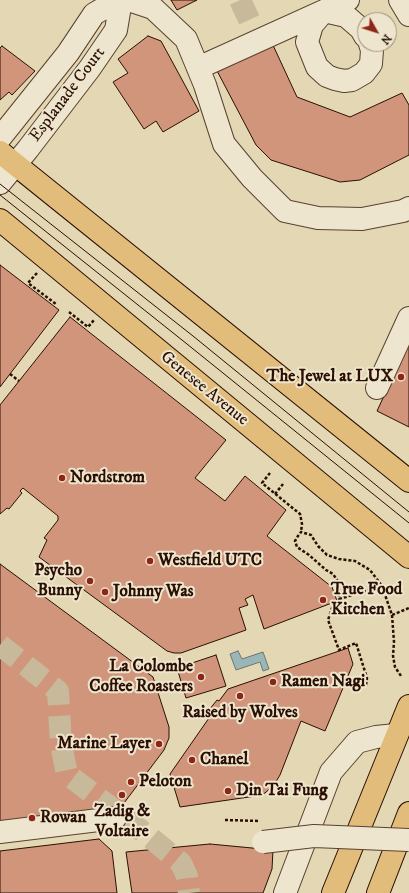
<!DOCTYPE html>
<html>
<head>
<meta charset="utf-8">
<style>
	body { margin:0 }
	#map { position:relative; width:409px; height:893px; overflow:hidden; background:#e3d7b4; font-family:"IM FELL DW Pica",serif }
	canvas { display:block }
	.north { position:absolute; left:357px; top:12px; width:40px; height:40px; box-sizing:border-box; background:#ede5ce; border:1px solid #9f8f7c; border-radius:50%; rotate:129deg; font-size:11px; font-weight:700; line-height:16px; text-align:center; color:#2b0f02 }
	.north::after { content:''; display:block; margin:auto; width:14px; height:18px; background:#8f2418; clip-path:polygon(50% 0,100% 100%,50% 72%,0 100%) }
</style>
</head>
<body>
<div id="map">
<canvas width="409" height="893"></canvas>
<div class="north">N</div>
</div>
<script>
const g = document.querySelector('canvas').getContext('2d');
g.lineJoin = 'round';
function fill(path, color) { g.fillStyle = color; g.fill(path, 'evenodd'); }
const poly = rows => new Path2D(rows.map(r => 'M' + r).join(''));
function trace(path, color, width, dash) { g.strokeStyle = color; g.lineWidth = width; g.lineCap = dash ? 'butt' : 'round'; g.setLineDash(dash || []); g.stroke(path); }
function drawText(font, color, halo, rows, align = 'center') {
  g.font = font + ' "IM FELL DW Pica",serif'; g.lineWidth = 4; g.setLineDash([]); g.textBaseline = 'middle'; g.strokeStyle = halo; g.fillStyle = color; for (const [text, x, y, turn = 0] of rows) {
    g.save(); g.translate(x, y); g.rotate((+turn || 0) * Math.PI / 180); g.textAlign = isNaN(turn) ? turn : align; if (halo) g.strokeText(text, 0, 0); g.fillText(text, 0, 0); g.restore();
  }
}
const water = poly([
	[238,651,242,659,263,652,269,669,263,671,260,662,236,670,230,654,238,651]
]);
fill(water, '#9ab7b8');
trace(water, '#6e746f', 1);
const building = poly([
	[171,0,197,0,177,10,171,0],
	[148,36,161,41,199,111,163,132,156,121,144,129,113,82,128,73,118,59,148,36],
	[272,43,297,97,350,117,402,93,409,105,409,155,360,180,340,182,271,160,256,145,215,67,272,43],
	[2,46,35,71,12,95,9,92,0,100,0,48,2,46],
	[0,265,59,310,0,387,0,265],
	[70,317,226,440,195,478,225,501,245,476,286,510,267,536,332,587,337,601,264,629,253,595,245,599,248,605,239,608,246,630,181,653,174,653,167,651,39,557,47,540,44,538,58,520,58,516,23,488,20,491,22,493,9,509,7,508,0,514,0,405,70,317],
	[409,342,409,427,377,411,409,342],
	[0,564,153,677,169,727,169,738,164,750,115,815,0,827,0,564],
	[348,648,353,664,325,731,301,721,280,775,274,785,265,793,256,796,180,807,170,774,209,718,205,715,217,700,219,701,228,689,348,648],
	[216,655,226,686,186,698,177,668,216,655],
	[99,839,112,851,117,893,0,893,0,851,99,839],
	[210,844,273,850,272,869,263,893,132,893,126,852,210,844]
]);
fill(building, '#d0957b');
trace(building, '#2b0f02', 1);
trace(poly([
	[240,0,259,41],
	[0,645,58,691,61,745,67,774,147,835,181,863,187,876,189,893]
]), '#c7b999', 22, [22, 11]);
const minor = poly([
	[129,0,153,8,186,39,205,85,224,144,252,178,285,211,318,218,362,219,403,211,409,208],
	[400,0,409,15],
	[365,36,361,29,346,16,324,11,312,25,307,42,317,67,327,76,335,79,344,81,352,80,364,73,371,64,372,50,370,44],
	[198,68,348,0],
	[0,138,68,53,94,14,118,0],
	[0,183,28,149,90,68,116,30,121,0],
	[377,388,409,318],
	[0,832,115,818],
	[285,893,331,772,357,742,376,737,396,735]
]);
const major = poly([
	[0,152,409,481],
	[0,220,409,557],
	[333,893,409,706],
	[378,893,409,813]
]);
trace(minor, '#59412e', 24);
trace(major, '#2b0f02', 24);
trace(poly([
	[37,273,28,283,56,304],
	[69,312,88,327,94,320],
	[10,374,19,381],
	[270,473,262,483,300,514,302,524,301,532],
	[275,494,283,484],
	[339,599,382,586],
	[392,615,394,642,393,656,395,667,401,676],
	[366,685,367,678,356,643,339,650,328,620,332,608,341,605,339,599,339,583,333,574,326,570,309,555,297,547,295,541,298,536,301,532,311,535,318,546,327,555,339,559,355,561,370,570,382,586,392,615,409,608],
	[225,820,260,821]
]), '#2b0f02', 2.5, [3, 2]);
trace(minor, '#ede5ce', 22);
trace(major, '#e2bc7a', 22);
trace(poly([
	[0,184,193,336,409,512],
	[0,195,187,344,409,523]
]), '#2b0f02', 1);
const minorBridge = poly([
	[263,842,314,836,409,840]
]);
trace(minorBridge, '#59412e', 24, []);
trace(minorBridge, '#ede5ce', 22);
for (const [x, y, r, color] of [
	[401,377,4,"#8f2418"],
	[62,478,4,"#8f2418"],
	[150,561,4,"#8f2418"],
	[90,581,4,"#8f2418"],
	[105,592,4,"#8f2418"],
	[323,600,4,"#8f2418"],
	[201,677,4,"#8f2418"],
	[273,682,4,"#8f2418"],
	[240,696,4,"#8f2418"],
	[159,744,4,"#8f2418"],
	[192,760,4,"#8f2418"],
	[131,782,4,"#8f2418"],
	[228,791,4,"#8f2418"],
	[122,795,4,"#8f2418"],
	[32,818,4,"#8f2418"]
]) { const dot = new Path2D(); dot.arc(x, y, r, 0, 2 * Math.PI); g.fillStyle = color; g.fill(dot); trace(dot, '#ede5ce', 1.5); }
drawText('17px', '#2b0f02', '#ede5ce', [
	["Esplanade Court",68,95,-53],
	["Genesee Avenue",204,389,39]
]);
drawText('bold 17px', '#2b0f02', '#ede5ce', [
	["The Jewel at LUX",393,377,"right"],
	["Nordstrom",70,478],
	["Westfield UTC",158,561],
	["Psycho",82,571,"right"],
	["Bunny",82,591,"right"],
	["True Food",331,590],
	["Kitchen",331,610],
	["Johnny Was",113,592],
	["La Colombe",193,667,"right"],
	["Coffee Roasters",193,687,"right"],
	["Ramen Nagi",281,682],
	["Raised by Wolves",240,713,"center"],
	["Marine Layer",151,744,"right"],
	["Chanel",200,760],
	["Peloton",139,782],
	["Din Tai Fung",236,791],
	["Zadig &",122,812,"center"],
	["Voltaire",122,832,"center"],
	["Rowan",40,818]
], 'left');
</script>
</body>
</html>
